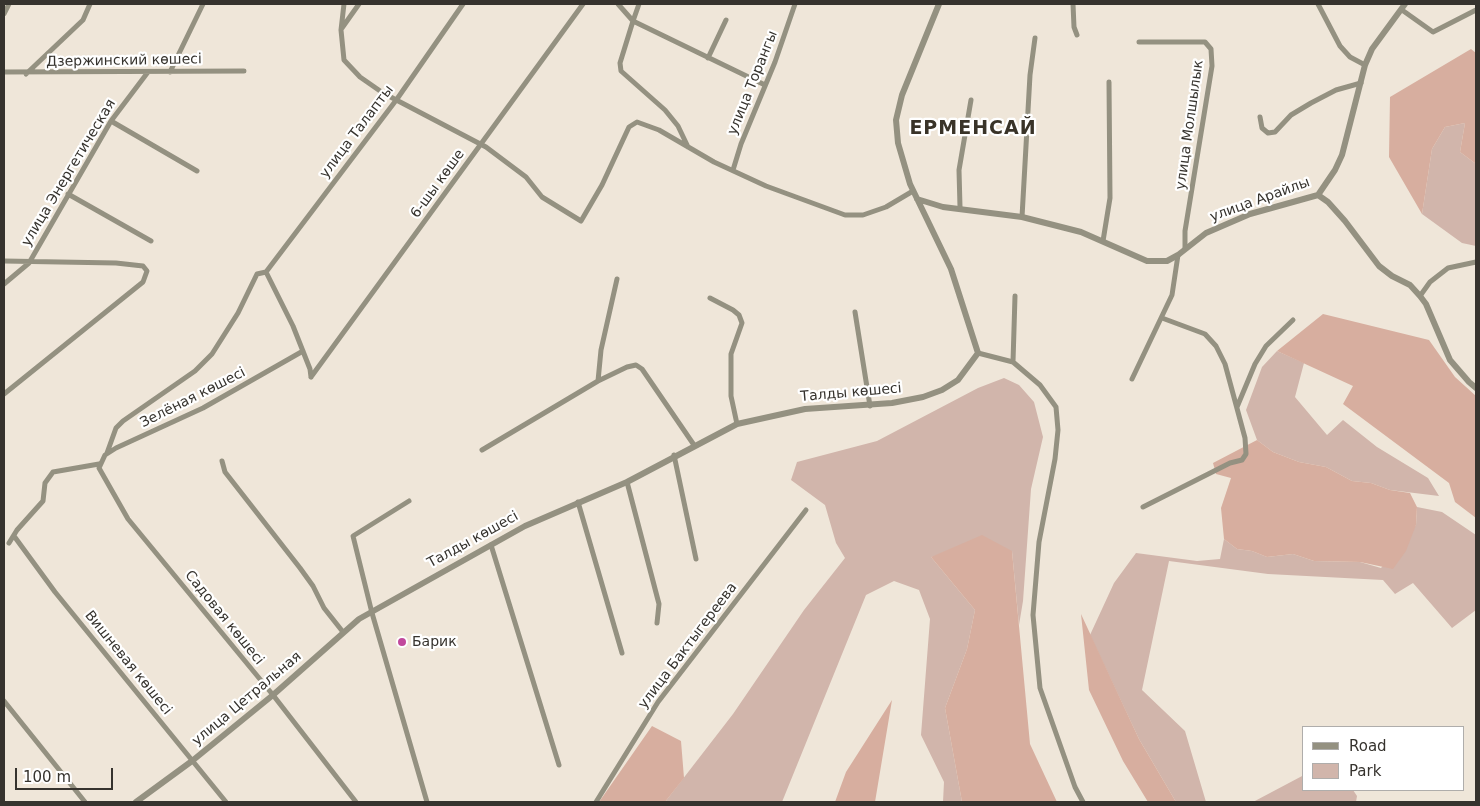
<!DOCTYPE html>
<html>
<head>
<meta charset="utf-8">
<style>
	body { margin:0 }
	#map { position:relative; width:1480px; height:806px; overflow:hidden; background:#efe6d9; font-family:"DejaVu Sans",sans-serif }
	canvas { display:block }
	.frame { position:absolute; inset:0; border:5px solid #36332e; pointer-events:none }
	.legend { position:absolute; left:1302px; top:726px; width:162px; height:65px; box-sizing:border-box; background:#fff; border:1px solid #afadab; margin:0; padding:6px 9px; list-style:none; font-size:15px; color:#36332e }
	.legend li { display:flex; align-items:center; gap:10px; height:25px }
	.legend b { width:25px; border:1px solid #afadab }
	.scale { position:absolute; left:15px; top:768px; width:98px; height:22px; box-sizing:border-box; border:2px solid #36332e; border-top:0; padding-left:6px; font-size:15px; line-height:18px; white-space:nowrap; color:#36332e; -webkit-text-stroke:4px #fff; paint-order:stroke }
</style>
</head>
<body>
<div id="map">
<canvas width="1480" height="806"></canvas>
<div class="frame"></div>
<ul class="legend">
<li><b style="height:6px;background:#949181"></b>Road</li>
<li><b style="height:14px;background:#d1b5ab"></b>Park</li>
</ul>
<div class="scale">100 m</div>
</div>
<script>
const g = document.querySelector('canvas').getContext('2d');
g.lineJoin = 'round';
function fill(path, color) { g.fillStyle = color; g.fill(path, 'evenodd'); }
const poly = rows => new Path2D(rows.map(r => 'M' + r).join(''));
function trace(path, color, width, dash) { g.strokeStyle = color; g.lineWidth = width; g.lineCap = dash ? 'butt' : 'round'; g.setLineDash(dash || []); g.stroke(path); }
function drawText(font, color, halo, rows, align = 'center') {
  g.font = font + ' "DejaVu Sans",sans-serif'; g.lineWidth = 4.5; g.setLineDash([]); g.textBaseline = 'middle'; g.strokeStyle = halo; g.fillStyle = color; for (const [text, x, y, turn = 0] of rows) {
    g.save(); g.translate(x, y); g.rotate((+turn || 0) * Math.PI / 180); g.textAlign = isNaN(turn) ? turn : align; if (halo) g.strokeText(text, 0, 0); g.fillText(text, 0, 0); g.restore();
  }
}
fill(poly([
	[1465,123,1460,152,1476,164,1476,246,1462,243,1422,214,1432,149,1445,127],
	[1277,351,1304,363,1295,397,1327,435,1343,420,1377,447,1428,478,1439,496,1390,490,1371,483,1352,481,1326,467,1299,462,1273,452,1257,440,1246,410,1262,367],
	[1004,378,1019,385,1034,402,1043,437,1031,489,1023,601,1019,625,1012,551,931,557,975,610,967,649,945,708,962,802,943,802,944,782,921,735,930,619,919,590,894,581,866,595,782,802,665,802,733,714,804,610,845,558,836,543,825,505,791,480,797,462,877,441,978,388],
	[1417,507,1442,512,1476,535,1476,610,1452,628,1413,583,1395,594,1383,580,1268,574,1169,561,1142,690,1185,731,1206,802,1176,802,1139,739,1090,635,1114,583,1136,553,1197,561,1220,559,1224,539,1237,549,1252,551,1267,557,1293,554,1314,561,1360,562,1381,568,1416,525],
	[1304,775,1304,790,1353,790,1357,796,1356,802,1253,802]
]), '#d1b5ab');
fill(poly([
	[1471,49,1476,53,1476,164,1460,152,1465,123,1445,127,1432,149,1422,214,1389,157,1390,97],
	[1323,314,1429,340,1455,377,1476,396,1476,518,1455,502,1449,483,1343,404,1353,386,1277,351],
	[1257,440,1273,452,1299,462,1326,467,1352,481,1371,483,1390,490,1410,493,1417,507,1416,525,1406,551,1393,569,1360,562,1314,561,1293,554,1267,557,1252,551,1237,549,1224,539,1221,508,1231,478,1216,474,1213,463],
	[982,535,1012,551,1030,744,1057,802,962,802,945,708,967,649,975,610,931,557],
	[1081,614,1139,739,1176,802,1148,802,1123,761,1089,690],
	[892,700,875,802,835,802,846,772],
	[652,726,681,741,684,778,665,802,599,802]
]), '#d7ae9f');
trace(poly([
	[344,4,341,30,344,60,360,77,383,93,486,147,526,177,542,197,581,221,602,185,629,127,637,122,659,130,714,162,766,186,845,215,863,215,886,207,913,191],
	[618,4,633,21,639,4],
	[1073,4,1074,27,1077,35],
	[1318,4,1340,46,1350,57,1365,65],
	[1402,10,1433,32,1476,10],
	[4,14,9,4],
	[342,28,359,4],
	[1139,42,1205,42,1211,49,1212,66,1185,231,1185,248],
	[708,58,726,20],
	[4,72,244,71],
	[170,72,203,4],
	[26,74,83,20,90,4],
	[1260,117,1262,128,1268,133,1275,132,1291,115,1311,103,1336,90,1361,83],
	[111,121,197,171],
	[688,147,678,126,665,110,621,71,620,63,633,21,765,85],
	[733,170,741,144,775,62,795,4],
	[68,194,151,241],
	[960,207,959,170,971,100],
	[1022,217,1030,75,1035,38],
	[1103,241,1110,198,1109,82],
	[4,261,116,263,143,266,147,271,143,282,4,394],
	[266,272,397,99,463,4],
	[266,272,293,326,310,369,311,377],
	[4,284,29,263,111,121,148,72],
	[1420,296,1430,282,1448,268,1476,262],
	[710,298,733,310,739,315,742,323,731,354,731,396,737,424],
	[855,312,870,406],
	[303,351,203,408,116,448,105,455,99,468,128,519,273,695,356,802],
	[978,353,1013,362,1040,385,1056,407,1058,430,1055,459,1039,542,1033,615,1040,688,1075,787,1083,802],
	[1013,362,1015,296],
	[311,377,583,4],
	[1132,379,1172,295,1178,255],
	[598,381,601,350,617,279],
	[1237,407,1255,364,1266,346,1293,320],
	[482,450,598,381,627,367,636,365,642,369,694,445],
	[107,453,116,428,123,421,195,371,212,354,238,313,257,274,266,272],
	[674,455,696,559],
	[222,461,225,472,300,568,313,586,324,608,343,632],
	[627,482,659,604,657,623],
	[409,501,353,536,372,613,427,802],
	[578,502,622,653],
	[1143,507,1230,463,1242,460,1246,454,1245,438,1225,364,1216,346,1205,334,1162,318],
	[14,536,55,592,226,802],
	[9,543,17,530,43,501,45,483,53,472,99,464],
	[491,545,559,765],
	[4,701,85,802],
	[596,802,658,702,806,510]
]), '#949181', 5);
trace(poly([
	[1318,195,1328,202,1345,221,1379,266,1392,276,1410,285,1420,296,1426,304,1450,360,1469,382,1476,388],
	[917,199,943,207,1022,217,1081,232,1147,261,1167,261,1178,255,1206,233,1250,214,1318,195,1335,170,1342,155,1365,65,1372,49,1405,4],
	[136,802,192,761,273,695,359,619,525,526,627,482,737,424,805,409,892,403,923,397,942,390,958,380,978,353,951,269,910,184,898,143,896,120,902,95,939,4]
]), '#949181', 6);
for (const [x, y, r, color] of [
	[402,642,5,"#c1489c"]
]) { const dot = new Path2D(); dot.arc(x, y, r, 0, 2 * Math.PI); g.fillStyle = color; g.fill(dot); trace(dot, '#fff', 2); }
drawText('14px', '#36332e', '#fff', [
	["Дзержинский көшесі",124,61,-1],
	["улица Торангы",753,83,-68],
	["улица Молшылык",1190,125,-82],
	["улица Талапты",357,132,-53],
	["улица Энергетическая",69,173,-59],
	["6-шы көше",438,184,-54],
	["улица Арайлы",1260,200,-20],
	["Талды көшесі",851,393,-5],
	["Зелёная көшесі",193,398,-27],
	["Талды көшесі",473,540,-29],
	["Садовая көшесі",224,618,51],
	["улица Бактыгереева",688,646,-53],
	["Вишневая көшесі",128,663,51],
	["улица Цетральная",247,699,-40]
]);
drawText('14px', '#36332e', '#fff', [
	["Барик",412,642]
], 'left');
g.letterSpacing = '1px';
drawText('bold 19px', '#393328', '#fff', [
	["ЕРМЕНСАЙ",973,129]
]);
g.letterSpacing = '0px';
</script>
</body>
</html>
